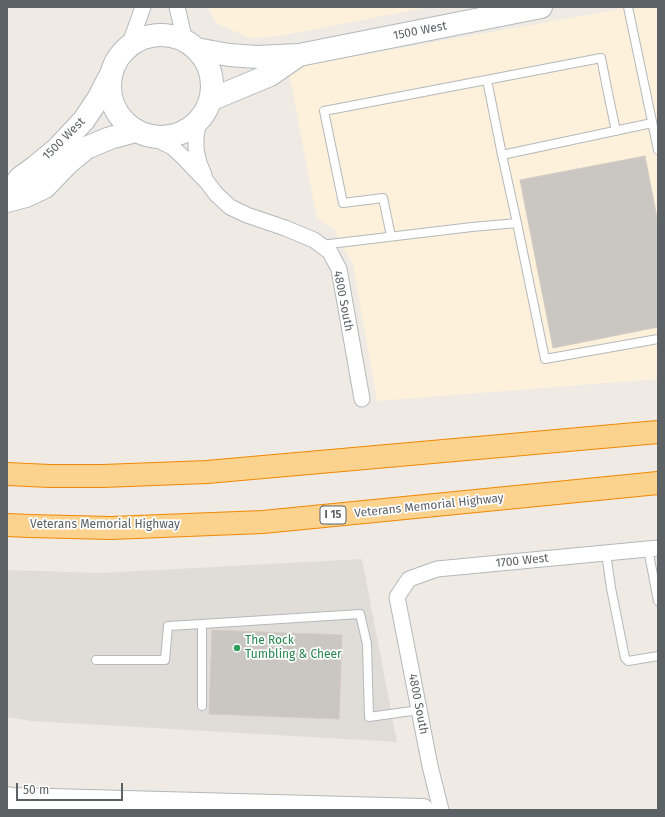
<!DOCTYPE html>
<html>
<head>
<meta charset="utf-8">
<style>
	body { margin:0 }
	#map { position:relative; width:665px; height:817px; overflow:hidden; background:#efebe4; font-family:"Fira Sans",sans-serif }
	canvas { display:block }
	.frame { position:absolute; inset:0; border:8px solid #5c6165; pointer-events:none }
	.scale { position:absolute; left:16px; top:783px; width:107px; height:18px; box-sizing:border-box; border:2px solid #5c6165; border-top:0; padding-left:5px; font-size:12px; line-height:14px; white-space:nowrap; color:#5c6165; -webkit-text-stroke:3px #fff; paint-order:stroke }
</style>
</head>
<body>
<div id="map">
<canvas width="665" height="817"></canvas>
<div class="frame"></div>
<div class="scale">50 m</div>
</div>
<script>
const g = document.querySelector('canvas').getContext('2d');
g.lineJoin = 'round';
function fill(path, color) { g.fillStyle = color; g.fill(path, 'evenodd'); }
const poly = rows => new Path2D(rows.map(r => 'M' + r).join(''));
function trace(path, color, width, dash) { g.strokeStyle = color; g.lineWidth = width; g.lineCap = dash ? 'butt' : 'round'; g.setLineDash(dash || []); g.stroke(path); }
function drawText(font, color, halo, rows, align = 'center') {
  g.font = font + ' "Fira Sans",sans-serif'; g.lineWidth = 3.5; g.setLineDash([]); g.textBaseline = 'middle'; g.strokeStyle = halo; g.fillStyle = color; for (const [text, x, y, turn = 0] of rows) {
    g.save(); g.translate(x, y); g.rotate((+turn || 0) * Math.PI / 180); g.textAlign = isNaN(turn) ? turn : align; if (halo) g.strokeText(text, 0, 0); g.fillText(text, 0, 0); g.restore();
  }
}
fill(poly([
	[208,7,429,7,280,36,249,38,216,23],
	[625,7,658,7,658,379,377,401,353,265,334,229,317,219,288,68,611,11]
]), '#fdf1db');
fill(poly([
	[362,559,397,742,32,721,7,717,7,570,101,573]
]), '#e0ddd9');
const building = poly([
	[645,156,658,223,658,327,553,348,520,180,645,156],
	[212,630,342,635,339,719,209,714,212,630]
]);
fill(building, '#cac6c2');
trace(building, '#d3ccc3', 1);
const lane = poly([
	[628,7,658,150],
	[487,80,502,155],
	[517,223,502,155,652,123],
	[391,236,383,198,343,203,324,111,601,58,609,98,616,131],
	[321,245,472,227,517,223,545,359,658,339],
	[648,549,658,601],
	[606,553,611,588,625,658,628,661,658,656],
	[96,660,165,660,168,626,202,624],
	[202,706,202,624,360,614,367,644,369,717,419,710]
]);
const street = poly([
	[177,7,185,41],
	[129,46,143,7],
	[199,121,196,136,196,149,199,163,204,175],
	[152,137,172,147,182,156,207,182,216,194,230,207,247,215,285,228,314,240,330,252,339,269,362,399],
	[441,810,430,766,397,597,409,579,437,569,658,548]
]);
const secondary = poly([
	'110 86a51 51 0 1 1 102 0a51 51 0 1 1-102 0Z',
	[196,49,229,55,257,57,299,55,541,7],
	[210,100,270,75,299,55],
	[7,196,20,178,35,167,57,149,84,120,98,99,111,74],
	[7,201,26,196,45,187,68,163,86,148,110,138,136,131],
	[7,798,13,799,423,810]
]);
const highway = poly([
	[7,474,50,476,103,476,207,472,658,432],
	[7,525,29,526,111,528,263,522,658,483]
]);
trace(lane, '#b5b8bb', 10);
trace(street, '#b5b8bb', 17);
trace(secondary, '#b3b8bc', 24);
trace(highway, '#f08803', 24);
trace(lane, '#fff', 8);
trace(street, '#fff', 15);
trace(secondary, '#fff', 22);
trace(highway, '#fbd28e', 22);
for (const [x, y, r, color] of [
	[237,648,4,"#2e9e5b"]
]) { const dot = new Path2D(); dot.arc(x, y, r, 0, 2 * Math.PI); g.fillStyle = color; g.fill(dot); trace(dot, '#fff', 1.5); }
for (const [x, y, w] of [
	[333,515,26]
]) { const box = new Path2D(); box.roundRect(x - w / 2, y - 9, w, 18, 3); g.fillStyle = '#fff'; g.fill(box); trace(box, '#5c6165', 1); }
drawText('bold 11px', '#5c6165', null, [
	["I 15",333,515]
]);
drawText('12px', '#5c6165', '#fff', [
	["1500 West",420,31,-11],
	["1500 West",64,139,-45],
	["4800 South",343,301,79],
	["Veterans Memorial Highway",429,506,-6],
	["Veterans Memorial Highway",105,525],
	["1700 West",522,561,-6],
	["4800 South",418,704,79]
]);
drawText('12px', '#27864d', '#fff', [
	["The Rock",245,641],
	["Tumbling & Cheer",245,655]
], 'left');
</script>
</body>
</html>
